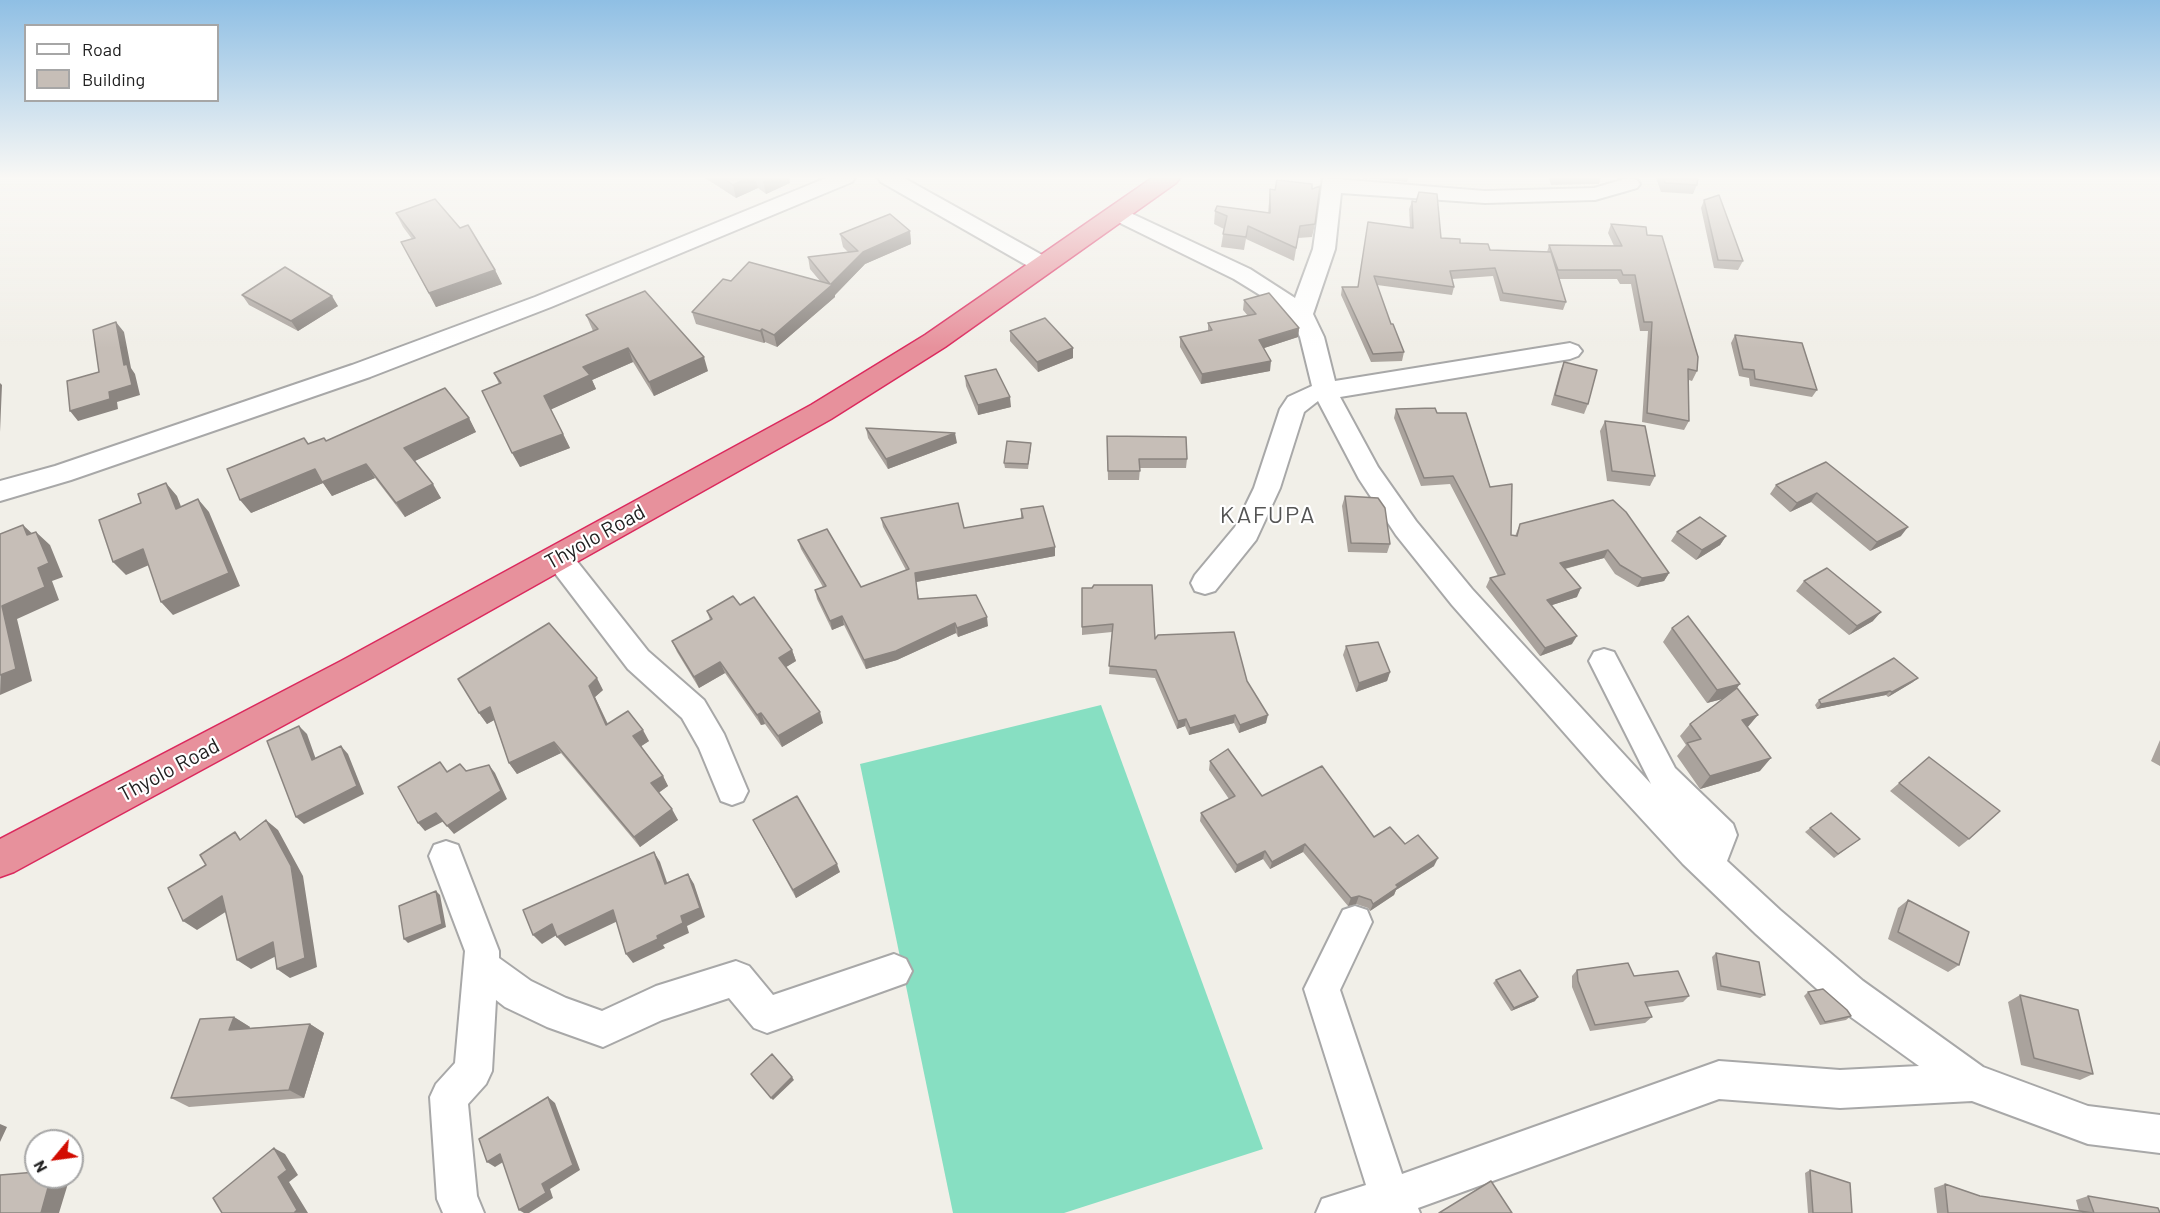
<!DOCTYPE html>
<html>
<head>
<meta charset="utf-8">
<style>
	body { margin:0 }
	#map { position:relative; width:2160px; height:1213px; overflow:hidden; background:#f1efe8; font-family:Barlow,sans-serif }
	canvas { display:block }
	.legend { position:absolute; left:24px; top:24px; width:195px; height:78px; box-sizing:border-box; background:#fff; border:2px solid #a6a6a6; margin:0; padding:8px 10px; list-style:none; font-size:18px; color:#212121 }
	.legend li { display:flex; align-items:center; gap:12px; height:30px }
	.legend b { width:30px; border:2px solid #a6a6a6 }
	.north { position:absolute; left:24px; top:1129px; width:60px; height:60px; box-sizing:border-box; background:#fff; border:2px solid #a6a6a6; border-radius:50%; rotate:241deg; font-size:16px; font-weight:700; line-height:24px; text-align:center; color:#212121 }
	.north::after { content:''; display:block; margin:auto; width:21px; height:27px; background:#d20c01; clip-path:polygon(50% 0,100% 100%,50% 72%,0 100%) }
</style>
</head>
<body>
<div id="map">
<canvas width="2160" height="1213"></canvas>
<ul class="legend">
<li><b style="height:8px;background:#fff"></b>Road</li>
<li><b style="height:16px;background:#c6beb7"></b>Building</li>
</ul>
<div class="north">N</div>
</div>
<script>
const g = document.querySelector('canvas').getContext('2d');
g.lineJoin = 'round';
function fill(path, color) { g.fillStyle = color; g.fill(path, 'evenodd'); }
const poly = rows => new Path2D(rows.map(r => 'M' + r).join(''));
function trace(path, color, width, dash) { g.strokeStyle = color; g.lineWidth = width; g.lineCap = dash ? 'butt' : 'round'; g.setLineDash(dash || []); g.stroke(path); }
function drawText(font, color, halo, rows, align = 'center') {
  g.font = font + ' Barlow,sans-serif'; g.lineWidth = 4.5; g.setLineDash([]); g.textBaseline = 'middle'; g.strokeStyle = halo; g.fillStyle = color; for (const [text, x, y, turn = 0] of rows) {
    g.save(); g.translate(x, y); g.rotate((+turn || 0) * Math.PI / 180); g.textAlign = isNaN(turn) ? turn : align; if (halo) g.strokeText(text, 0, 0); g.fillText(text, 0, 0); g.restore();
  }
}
fill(poly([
	[1101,705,1263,1149,1064,1213,953,1213,860,764]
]), '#87dfc2');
const minor = poly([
	[826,178,855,178,852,182,551,307,370,377,71,480,0,501,0,481,55,466,352,365,535,297,826,178],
	[878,178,904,178,1051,260,1054,265,1051,270,1043,272,1035,270,881,182,878,178],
	[1323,178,1485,191,1594,188,1628,178,1637,180,1640,184,1637,188,1595,200,1485,203,1341,193,1335,249,1313,314,1324,337,1335,381,1570,343,1578,346,1582,351,1578,356,1570,359,1340,397,1378,467,1416,521,1472,589,1651,784,1589,661,1594,652,1604,649,1614,652,1675,768,1733,824,1737,835,1727,861,1780,910,1863,981,1983,1067,2088,1106,2160,1115,2160,1153,2088,1144,1972,1101,1840,1108,1719,1099,1418,1208,1420,1213,1316,1213,1322,1199,1366,1185,1304,989,1343,910,1355,906,1367,910,1372,922,1340,990,1402,1174,1719,1061,1840,1070,1919,1066,1837,1007,1756,934,1683,864,1604,778,1452,605,1396,535,1359,479,1318,401,1304,412,1280,488,1256,540,1215,591,1205,594,1195,591,1191,583,1195,575,1235,527,1254,488,1280,409,1288,397,1312,386,1300,337,1291,318,1273,303,1234,279,1110,218,1106,214,1110,210,1117,208,1124,210,1250,269,1295,298,1313,249,1323,178],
	[558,546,568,550,648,651,704,700,724,734,748,791,743,801,732,805,721,801,699,748,682,718,628,669,548,564,544,557,548,550,558,546],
	[446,841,458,845,499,951,499,958,531,981,566,998,602,1011,656,986,736,961,749,966,773,995,894,954,906,959,912,971,906,983,767,1033,754,1028,729,998,662,1020,603,1047,547,1027,505,1007,496,1000,492,1071,486,1084,468,1104,477,1196,484,1213,443,1213,437,1199,430,1097,436,1084,455,1063,465,951,429,856,434,845,446,841]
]);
const highway = poly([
	[1152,178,1180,178,1176,183,945,347,831,419,365,681,14,872,0,877,0,839,341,661,811,405,925,335,1152,178]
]);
trace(minor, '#a8a8a8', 4);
trace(highway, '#db295d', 3);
fill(minor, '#fff');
fill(highway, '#e7919c');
fill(poly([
	[705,178,789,178,790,183,766,194,758,188,736,198],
	[1363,178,1408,178,1407,182],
	[1549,178,1601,178,1599,184,1551,185],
	[1656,178,1698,178,1697,185,1693,194,1661,192],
	[1270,189,1275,190,1312,189,1315,224,1312,237,1298,238,1294,261,1246,239,1244,250,1221,247,1224,229,1214,224,1215,211,1268,213],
	[1704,200,1743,261,1738,270,1714,268,1701,208],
	[1412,201,1441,238,1490,250,1547,252,1549,245,1614,246,1608,233,1611,224,1647,235,1697,371,1692,381,1689,380,1689,421,1684,430,1642,422,1648,331,1640,331,1631,284,1620,284,1617,279,1559,279,1566,302,1563,310,1500,301,1493,276,1452,279,1454,287,1452,295,1377,285,1391,324,1404,352,1402,361,1371,362,1341,295,1342,287,1358,287,1368,222,1410,228,1409,209],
	[396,213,495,270,502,284,436,307,401,242,412,239,403,227],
	[910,231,911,244,865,264,835,295,835,297,777,347,765,342,764,343,696,324,692,312,731,281,820,281,810,269,808,257,848,252,843,247,840,234],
	[242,295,338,306,298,331,249,305],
	[1244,300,1299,328,1298,337,1264,348,1270,371,1201,384,1180,347,1180,337,1208,331,1208,323,1248,316,1243,310],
	[586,315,708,371,654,396,633,362,592,380,596,389,551,409,570,448,520,467,499,384,494,373,593,331],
	[1010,331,1073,348,1073,358,1038,372,1010,341],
	[1735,335,1817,390,1812,397,1750,386,1749,378,1739,376,1731,343],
	[1564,362,1588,404,1584,414,1551,405,1560,372],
	[965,376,1011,407,978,415,966,386],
	[1396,409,1437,413,1490,487,1511,535,1515,536,1520,524,1613,500,1669,573,1664,581,1637,587,1615,574,1604,558,1565,569,1577,597,1552,605,1572,644,1540,656,1486,587,1490,578,1498,576,1450,484,1421,486,1394,418],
	[469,418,476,432,414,461,441,498,405,517,375,478,332,496,323,483,251,513,309,444],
	[1605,421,1655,476,1650,486,1607,481,1600,431],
	[866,428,957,443,888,469,868,438],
	[1107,436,1187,459,1186,468,1140,468,1139,480,1108,480],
	[1031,447,1028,469,1005,468,1004,463],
	[1826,462,1901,536,1870,551,1811,502,1790,512,1770,494,1776,485],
	[1345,496,1390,544,1387,553,1348,552,1342,506],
	[1021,509,1055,547,1055,556,916,582,919,599,988,626,958,637,956,633,897,660,866,669,844,625,832,630,817,599,815,590,823,587,801,549,798,540,861,587,906,570,883,527,881,518,964,528,1021,518],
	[1677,532,1726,536,1720,545,1696,560,1671,541],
	[1804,581,1873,621,1849,635,1796,591],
	[1082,588,1155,639,1247,681,1266,723,1239,733,1234,723,1189,735,1185,726,1177,729,1155,678,1109,674,1112,632,1082,635],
	[740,605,792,650,796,661,786,667,823,723,782,747,765,724,761,725,725,673,699,688,677,652,672,641,710,620,707,611],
	[1672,628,1737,688,1760,771,1700,789,1677,756,1686,745,1680,736,1690,724,1722,699,1707,703,1663,642],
	[1346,646,1390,672,1387,681,1356,692,1343,655],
	[1913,682,1888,697,1886,695,1817,709,1815,705,1819,700],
	[603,690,595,697,608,724,649,741,641,746,663,776,668,786,658,793,678,820,640,847,561,753,517,774,509,763,494,720,487,724,479,713],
	[2160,740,2160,766,2151,761],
	[1929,757,1969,839,1959,847,1890,791],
	[1210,761,1262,796,1374,837,1405,844,1434,866,1396,890,1394,895,1370,911,1368,908,1356,904,1348,906,1303,852,1270,869,1263,859,1235,873,1200,821,1201,813,1229,799,1209,770],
	[753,820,840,872,796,898],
	[1810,828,1860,839,1834,858,1805,832],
	[1908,900,1959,965,1948,972,1888,939,1898,908],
	[1716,953,1765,995,1760,998,1717,990,1712,957],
	[1577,970,1634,976,1689,996,1683,1002,1647,1007,1652,1017,1645,1023,1590,1031,1572,987,1572,976],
	[1496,980,1535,1001,1511,1011,1493,983],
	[1808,992,1851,1016,1846,1020,1820,1025,1804,996],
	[2020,995,2093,1074,2080,1080,2021,1065,2008,1002],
	[234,1017,250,1027,249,1028,310,1024,324,1033,304,1098,189,1107,171,1098],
	[1810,1170,1852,1213,1808,1213,1805,1173],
	[1945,1184,1980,1196,2079,1211,2076,1200,2088,1196,2160,1213,1937,1213,1934,1188]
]), '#aaa39d');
fill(poly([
	[747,178,755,178,758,188,736,198,733,185],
	[768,178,789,178,790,183,766,194,763,181],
	[910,231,911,244,865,264,835,295,835,297,777,347,774,335,831,284,863,252],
	[495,270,502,284,436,307,429,293],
	[332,296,338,306,298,331,291,321],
	[116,322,124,332,131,368,135,374,140,395,117,402,118,409,78,421,70,411,109,392,124,365],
	[1299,328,1298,337,1258,350,1259,340],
	[762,329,765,342,764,343,760,331],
	[628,348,633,362,592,380,596,389,550,410,544,396,583,367],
	[1073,348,1073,358,1038,372,1037,362],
	[704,357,708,371,654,396,649,382],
	[1271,361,1270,371,1201,384,1202,374],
	[0,383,2,385,0,432],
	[1010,397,1011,407,978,415,978,405],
	[469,418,476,432,413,462,404,448],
	[955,433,957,443,888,469,886,459],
	[563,434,570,448,520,467,512,453],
	[366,464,375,478,332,496,323,483,251,513,240,500,315,469],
	[166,483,177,496,187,522,176,509],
	[433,484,441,498,405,517,396,503],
	[1817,493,1811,502,1790,512,1797,503],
	[198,499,209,512,240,586,173,615,161,602],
	[23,525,37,538,27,535],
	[1908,527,1901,536,1870,551,1877,542],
	[36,532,50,545,63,577,52,581,59,600,17,619,32,681,0,695,2,606,38,568],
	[1726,536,1720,545,1696,560,1702,550],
	[1055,547,1055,556,916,582,915,573],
	[143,549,156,562,126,575,113,562],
	[1608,550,1604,558,1556,571,1560,563],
	[1669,573,1664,581,1637,587,1642,578],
	[1581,588,1577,597,1543,608,1547,600],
	[1881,612,1873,621,1849,635,1857,626],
	[842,616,844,625,832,630,830,621],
	[987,617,988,626,958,637,957,628],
	[955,623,956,633,897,660,866,669,864,660],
	[1577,636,1572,644,1540,656,1545,648],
	[792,650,796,661,783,669,779,658],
	[720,662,725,673,699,688,694,677],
	[1390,672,1387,681,1356,692,1359,683],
	[597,678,603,690,595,697,613,736,606,725,589,686],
	[1918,678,1913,682,1888,697,1892,692],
	[1740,684,1730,697,1707,703,1717,690],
	[1890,691,1886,695,1817,709,1821,704],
	[490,707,498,718,487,724,479,713],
	[820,712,823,723,782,747,778,736],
	[761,713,765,724,761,725,757,715],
	[1235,715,1234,723,1189,735,1190,728],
	[1268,715,1266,723,1239,733,1240,725],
	[1758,715,1747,728,1742,720],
	[1186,719,1185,726,1177,729,1178,721],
	[299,726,307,734,319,768,312,760],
	[643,730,649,741,640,747,633,736],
	[554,742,561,753,517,774,509,763],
	[341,746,348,754,364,794,304,824,296,817],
	[1771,758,1760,771,1700,789,1710,776],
	[489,765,495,773,507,799,454,834,447,826],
	[663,776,668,786,657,794,651,783],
	[672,809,678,820,640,847,634,837],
	[436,813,444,821,425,831,418,823],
	[266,820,278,830,303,876,317,967,290,978,277,969],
	[1305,844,1303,852,1270,869,1272,862],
	[1265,851,1263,859,1235,873,1237,865],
	[654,852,660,862,671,894,665,884],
	[1438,858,1434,866,1396,890,1394,895,1370,911,1373,904,1396,885],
	[837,864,840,872,796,898,793,890],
	[688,874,694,884,705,917,687,926,689,933,663,945,665,948,633,963,626,954,681,916],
	[436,891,440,895,446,927,408,943,404,939],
	[222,896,235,906,197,930,183,921],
	[1359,896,1356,904,1348,906,1351,898],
	[613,910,620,920,565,946,557,937],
	[552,924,560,933,542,944,533,935],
	[273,942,286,951,251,969,237,960],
	[1538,997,1535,1001,1511,1011,1514,1008],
	[234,1017,250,1027,245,1039,229,1030],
	[310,1024,324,1033,304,1098,289,1090],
	[792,1077,794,1080,773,1100,771,1098],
	[548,1097,555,1103,580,1170,550,1189,553,1198,529,1213,524,1213,519,1210,542,1184],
	[0,1124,7,1127,0,1142],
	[274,1148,285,1154,298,1175,289,1182,308,1213,294,1213,278,1177],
	[500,1154,508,1159,495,1167,487,1162],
	[51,1177,70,1177,59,1213,41,1213]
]), '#8b8580');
const building = poly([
	[723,178,747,178,733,185,723,178],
	[1663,178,1698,178,1697,185,1665,183,1663,178],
	[1277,180,1312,184,1312,189,1320,186,1315,224,1300,226,1296,248,1248,226,1246,237,1223,234,1227,216,1215,211,1217,206,1270,213,1270,189,1275,190,1277,180],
	[1419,192,1437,194,1441,238,1460,239,1460,243,1488,244,1490,250,1551,252,1566,302,1503,293,1495,268,1450,271,1454,287,1374,276,1391,324,1393,324,1404,352,1373,354,1342,287,1358,287,1368,222,1413,228,1412,201,1416,202,1419,192],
	[1719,195,1743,261,1718,260,1704,200,1719,195],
	[435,199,460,228,468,225,495,270,429,293,401,242,415,238,396,213,435,199],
	[890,214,910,231,863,252,831,284,833,284,774,335,762,329,760,331,692,312,723,279,731,281,749,262,830,284,808,257,858,251,840,234,890,214],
	[1611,224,1646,227,1647,235,1662,236,1698,357,1697,371,1688,369,1689,421,1647,413,1652,322,1644,322,1635,275,1623,275,1621,270,1558,270,1549,245,1622,246,1611,224],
	[285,267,332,296,291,321,242,295,285,267],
	[645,291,704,357,649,382,628,348,583,367,590,375,544,396,563,434,512,453,482,391,501,383,494,373,598,329,586,315,645,291],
	[1269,293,1299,328,1259,340,1271,361,1202,374,1180,337,1212,330,1208,323,1256,314,1244,300,1269,293],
	[1045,318,1073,348,1037,362,1010,331,1045,318],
	[116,322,124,365,127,364,132,385,109,392,110,399,70,411,67,381,99,372,93,330,116,322],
	[1735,335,1802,343,1817,390,1755,379,1754,370,1743,369,1735,335],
	[1564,362,1597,370,1588,404,1555,395,1564,362],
	[996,369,1010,397,978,405,965,376,996,369],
	[445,388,469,418,404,448,433,484,396,503,366,464,322,482,315,469,240,500,227,469,304,438,308,444,324,438,326,441,445,388],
	[1435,408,1437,413,1466,413,1490,487,1512,484,1511,535,1517,536,1520,524,1613,500,1626,512,1669,573,1642,578,1620,565,1608,550,1560,563,1581,588,1547,600,1577,636,1545,648,1490,578,1505,574,1453,476,1424,478,1396,409,1435,408],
	[1605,421,1645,426,1655,476,1612,471,1605,421],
	[866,428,955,433,886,459,866,428],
	[1107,436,1186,437,1187,459,1139,459,1140,471,1108,471,1107,436],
	[1007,441,1031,443,1028,464,1004,463,1007,441],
	[1826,462,1908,527,1877,542,1817,493,1797,503,1776,485,1826,462],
	[166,483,176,509,198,499,229,573,161,602,143,549,113,562,99,520,141,503,138,494,166,483],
	[1345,496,1378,498,1385,508,1390,544,1351,543,1345,496],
	[958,503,964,528,1023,518,1021,509,1043,506,1055,547,915,573,918,599,976,595,987,617,957,628,955,623,896,651,864,660,842,616,830,621,815,590,826,586,798,540,827,529,861,587,909,569,881,518,958,503],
	[1700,517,1726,536,1702,550,1677,532,1700,517],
	[23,525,27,535,36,532,49,563,38,568,45,587,2,606,16,669,0,675,0,534,23,525],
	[1827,568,1881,612,1857,626,1804,581,1827,568],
	[1094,585,1152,585,1155,639,1158,635,1234,632,1247,681,1268,715,1240,725,1235,715,1190,728,1186,719,1178,721,1156,670,1109,666,1113,624,1082,627,1082,588,1092,588,1094,585],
	[733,596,740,605,754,597,792,650,779,658,820,712,778,736,761,713,757,715,720,662,694,677,672,641,712,619,707,611,733,596],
	[1688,616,1740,684,1717,690,1672,628,1688,616],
	[549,623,597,678,589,686,606,725,628,711,643,730,633,736,663,776,651,783,672,809,634,837,554,742,509,763,490,707,479,713,458,679,549,623],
	[1378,642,1390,672,1359,683,1346,646,1378,642],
	[1894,658,1918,678,1892,692,1890,691,1821,704,1819,700,1894,658],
	[1737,688,1758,715,1742,720,1771,758,1710,776,1687,743,1701,739,1690,724,1737,688],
	[299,726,312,760,341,746,357,786,296,817,267,741,299,726],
	[1228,749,1262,796,1322,766,1374,837,1390,827,1405,844,1418,835,1438,858,1396,885,1398,887,1373,904,1371,900,1359,896,1351,898,1305,844,1272,862,1265,851,1237,865,1201,813,1235,796,1210,761,1228,749],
	[1929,757,2000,811,1969,839,1899,783,1929,757],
	[440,762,447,772,460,764,466,771,489,765,501,791,447,826,436,813,418,823,398,787,440,762],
	[797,796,837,864,793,890,753,820,797,796],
	[1831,813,1860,839,1838,854,1810,828,1831,813],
	[266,820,291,866,305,958,277,969,273,942,237,960,222,896,183,921,168,888,206,865,200,855,235,832,240,840,266,820],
	[654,852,665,884,688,874,700,908,681,916,683,923,657,936,658,939,626,954,613,910,557,937,552,924,533,935,523,910,654,852],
	[436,891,442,924,404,939,399,906,436,891],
	[1908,900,1969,932,1959,965,1898,932,1908,900],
	[1716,953,1759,962,1765,995,1721,986,1716,953],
	[1628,963,1634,976,1678,971,1689,996,1645,1002,1652,1017,1595,1025,1578,981,1577,970,1628,963],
	[1520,970,1538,997,1514,1008,1496,980,1520,970],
	[1823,989,1847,1010,1851,1016,1825,1022,1808,992,1823,989],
	[2020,995,2078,1010,2093,1074,2034,1058,2020,995],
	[234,1017,229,1030,310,1024,289,1090,171,1098,200,1019,234,1017],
	[772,1054,792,1077,771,1098,751,1074,772,1054],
	[548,1097,573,1165,542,1184,546,1193,519,1210,500,1154,487,1162,479,1139,548,1097],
	[274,1148,287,1170,278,1177,297,1210,294,1213,222,1213,213,1198,274,1148],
	[1810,1170,1850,1183,1852,1213,1813,1213,1810,1170],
	[36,1172,36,1177,51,1177,41,1213,0,1213,0,1175,36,1172],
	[1491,1181,1512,1213,1439,1213,1491,1181],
	[1945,1184,1980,1196,2093,1213,1948,1213,1945,1184],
	[2088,1196,2158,1208,2160,1213,2094,1213,2088,1196]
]);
fill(building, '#c6beb7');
trace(building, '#8b8580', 1.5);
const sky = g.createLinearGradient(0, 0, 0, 348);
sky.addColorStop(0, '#8fbfe4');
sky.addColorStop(0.51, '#f9f8f5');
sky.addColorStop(1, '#f9f8f500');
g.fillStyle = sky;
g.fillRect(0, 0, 2160, 348);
drawText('21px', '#212121', '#fff', [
	["Thyolo Road",595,537,-29],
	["Thyolo Road",169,770,-28]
]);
g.letterSpacing = '1.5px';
drawText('24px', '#545454', '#fff', [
	["KAFUPA",1268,515]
]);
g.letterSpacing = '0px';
</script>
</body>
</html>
